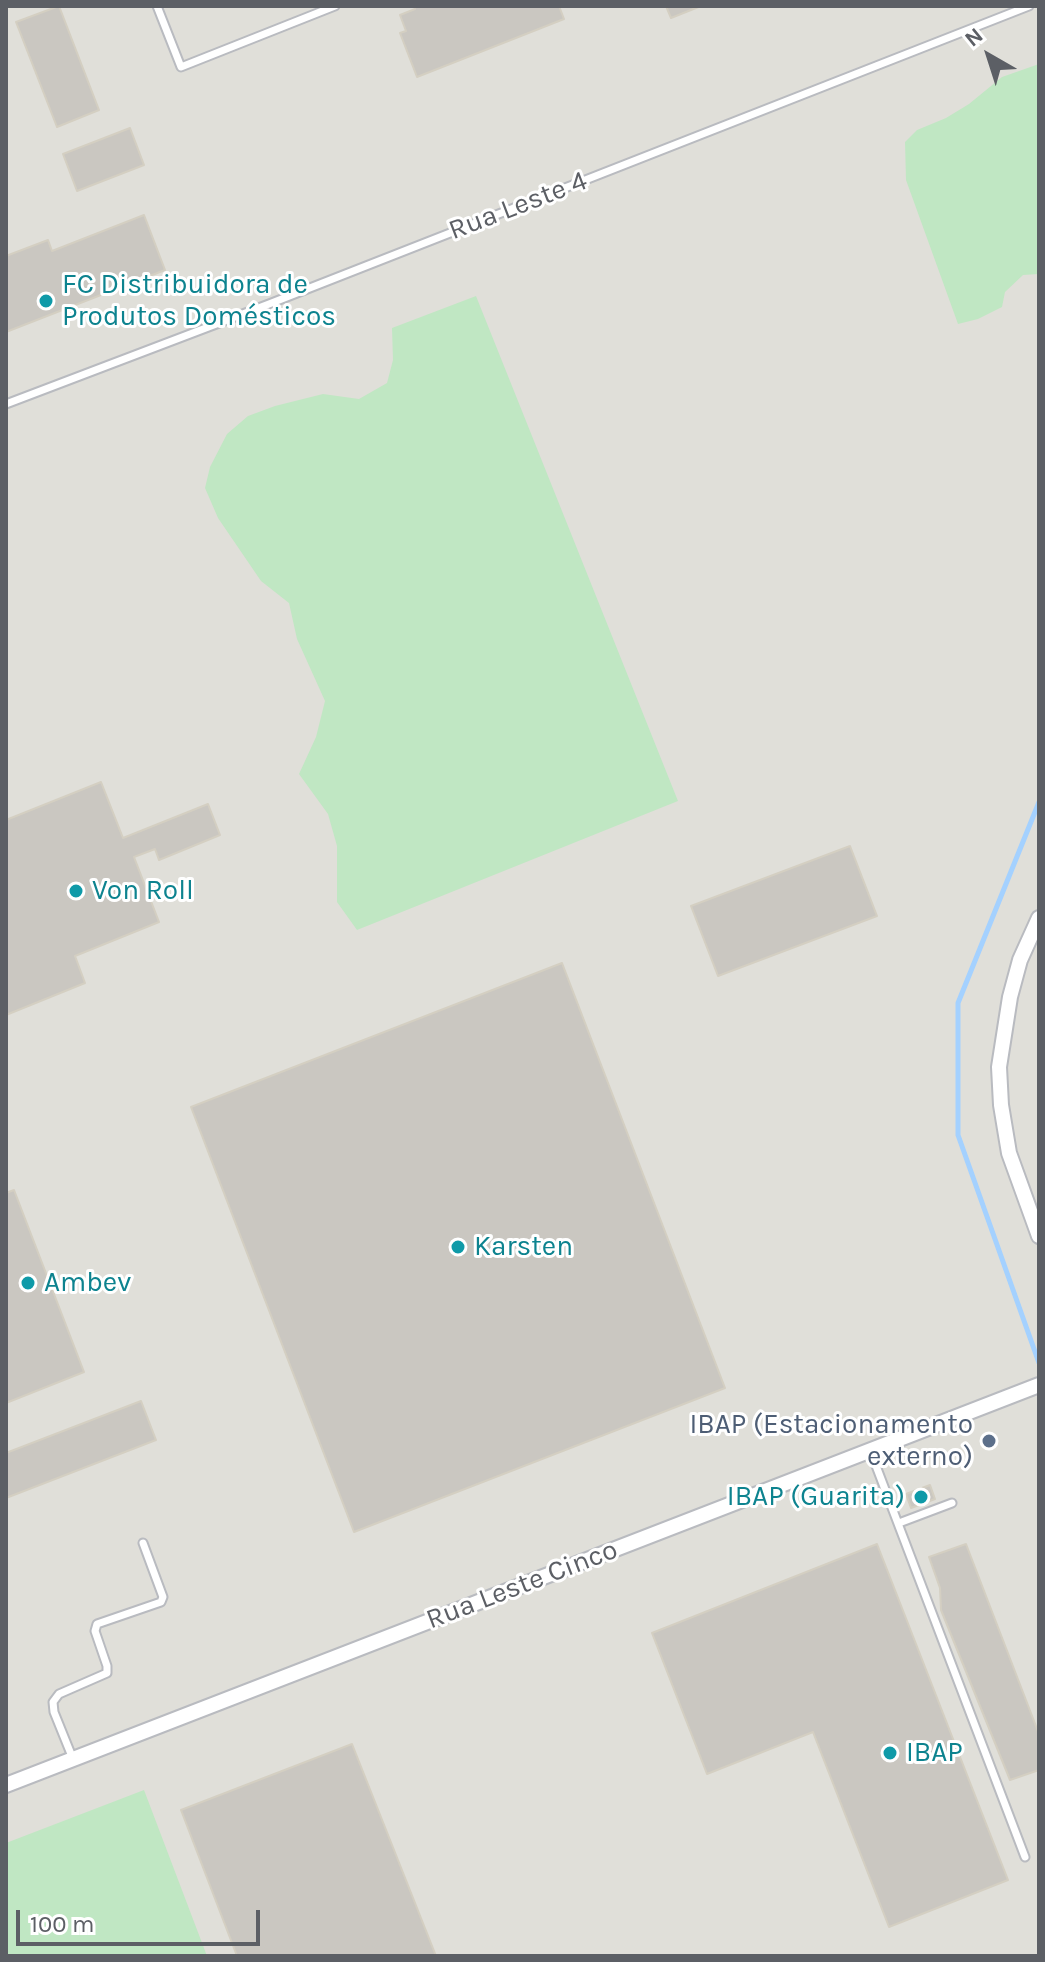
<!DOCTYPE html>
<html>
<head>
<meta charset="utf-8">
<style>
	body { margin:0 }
	#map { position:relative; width:1045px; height:1962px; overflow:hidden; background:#efede4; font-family:Karla,sans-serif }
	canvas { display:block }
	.frame { position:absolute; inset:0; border:8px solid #5c5f65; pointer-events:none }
	.north { position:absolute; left:949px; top:16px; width:80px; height:80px; -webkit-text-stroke:6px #fff; paint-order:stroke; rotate:321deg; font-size:22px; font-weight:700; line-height:32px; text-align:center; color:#5c5f65 }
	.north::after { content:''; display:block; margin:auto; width:28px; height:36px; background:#5c5f65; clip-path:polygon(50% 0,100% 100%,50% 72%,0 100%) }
	.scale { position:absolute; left:16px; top:1910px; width:244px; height:36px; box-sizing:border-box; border:4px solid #5c5f65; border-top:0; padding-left:10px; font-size:24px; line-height:28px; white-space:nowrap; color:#5c5f65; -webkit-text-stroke:6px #fff; paint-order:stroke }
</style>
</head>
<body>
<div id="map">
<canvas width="1045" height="1962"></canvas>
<div class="frame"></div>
<div class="north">N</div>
<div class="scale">100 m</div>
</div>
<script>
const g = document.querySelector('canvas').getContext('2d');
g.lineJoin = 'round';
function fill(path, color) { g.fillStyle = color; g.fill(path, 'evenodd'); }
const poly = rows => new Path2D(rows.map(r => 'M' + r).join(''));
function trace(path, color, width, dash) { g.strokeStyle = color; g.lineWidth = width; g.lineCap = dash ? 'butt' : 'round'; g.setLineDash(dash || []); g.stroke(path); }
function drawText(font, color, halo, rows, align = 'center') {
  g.font = font + ' Karla,sans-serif'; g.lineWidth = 6; g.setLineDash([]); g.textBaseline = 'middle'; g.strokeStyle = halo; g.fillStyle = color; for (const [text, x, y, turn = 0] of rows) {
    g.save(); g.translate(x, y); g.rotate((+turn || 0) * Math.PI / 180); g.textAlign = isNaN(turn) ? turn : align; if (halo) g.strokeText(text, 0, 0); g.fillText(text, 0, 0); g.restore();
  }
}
fill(poly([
	[6,6,1039,6,1039,1956,6,1956]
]), '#e0dfd9');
fill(poly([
	[1039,64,1039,274,1023,275,1005,292,1002,307,978,319,958,324,906,180,905,142,917,130,946,118,969,104,1002,77],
	[476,296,678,801,357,930,337,902,337,846,328,814,299,774,316,737,325,701,297,639,289,603,261,581,218,518,205,488,210,467,227,434,248,416,275,406,323,394,359,399,387,383,393,360,392,328],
	[144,1790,207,1956,6,1956,6,1843]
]), '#c0e7c3');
trace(poly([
	[1039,802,958,1003,958,1135,1039,1363]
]), '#a4d1ff', 5);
const building = poly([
	[59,6,99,110,57,127,16,22,59,6],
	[414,6,559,6,564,19,417,77,400,33,406,31,400,15,415,9,414,6],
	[666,6,701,6,671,18,666,6],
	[130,128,144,165,77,191,63,154,130,128],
	[144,215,165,270,6,332,6,256,48,240,52,251,144,215],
	[101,782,123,838,208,804,220,835,159,860,155,849,134,857,159,922,75,956,85,983,6,1015,6,820,101,782],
	[850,846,877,916,718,976,691,906,850,846],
	[562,963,725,1388,354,1532,191,1107,562,963],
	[14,1190,84,1372,6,1403,6,1193,14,1190],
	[141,1401,156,1440,6,1498,6,1453,141,1401],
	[930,1485,935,1499,911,1508,906,1494,930,1485],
	[877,1544,1008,1880,889,1927,813,1732,707,1774,652,1633,877,1544],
	[966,1544,1039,1734,1039,1770,1010,1780,941,1610,940,1588,929,1557,966,1544],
	[352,1744,436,1956,237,1956,181,1810,352,1744]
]);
fill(building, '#cac7c1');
trace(building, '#d4cfc2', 2);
const lane = poly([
	[157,6,181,67,335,6],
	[6,404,269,304,1029,6],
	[870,1450,1025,1857],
	[899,1523,952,1503],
	[73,1759,54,1712,53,1702,59,1694,107,1673,107,1666,95,1631,97,1624,161,1602,163,1597,143,1543]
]);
const street = poly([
	[1039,918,1020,960,1010,997,999,1067,1001,1105,1009,1153,1039,1236],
	[6,1785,1039,1385]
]);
trace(lane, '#b9bbc0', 11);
trace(street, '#b9bbc0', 18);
trace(lane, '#fff', 7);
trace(street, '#fff', 14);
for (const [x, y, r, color] of [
	[46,301,8,"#0f9aa8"],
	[76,891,8,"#0f9aa8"],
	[458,1247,8,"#0f9aa8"],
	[28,1283,8,"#0f9aa8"],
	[989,1441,8,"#5c6f8a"],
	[921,1497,8,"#0f9aa8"],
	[890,1753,8,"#0f9aa8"]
]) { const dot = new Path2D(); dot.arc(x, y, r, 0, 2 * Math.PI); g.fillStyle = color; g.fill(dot); trace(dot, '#fff', 3); }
drawText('28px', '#5c5f65', '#fff', [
	["Rua Leste 4",518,206,-21],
	["Rua Leste Cinco",522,1585,-21]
]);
drawText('28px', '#0d838f', '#fff', [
	["FC Distribuidora de",62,285],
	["Produtos Domésticos",62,317],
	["Von Roll",92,891],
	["Karsten",474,1247],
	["Ambev",44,1283],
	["IBAP (Guarita)",905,1497,"right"],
	["IBAP",906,1753]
], 'left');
drawText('28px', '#4e5e75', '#fff', [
	["IBAP (Estacionamento",973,1425],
	["externo)",973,1457]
], 'right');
</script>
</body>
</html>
